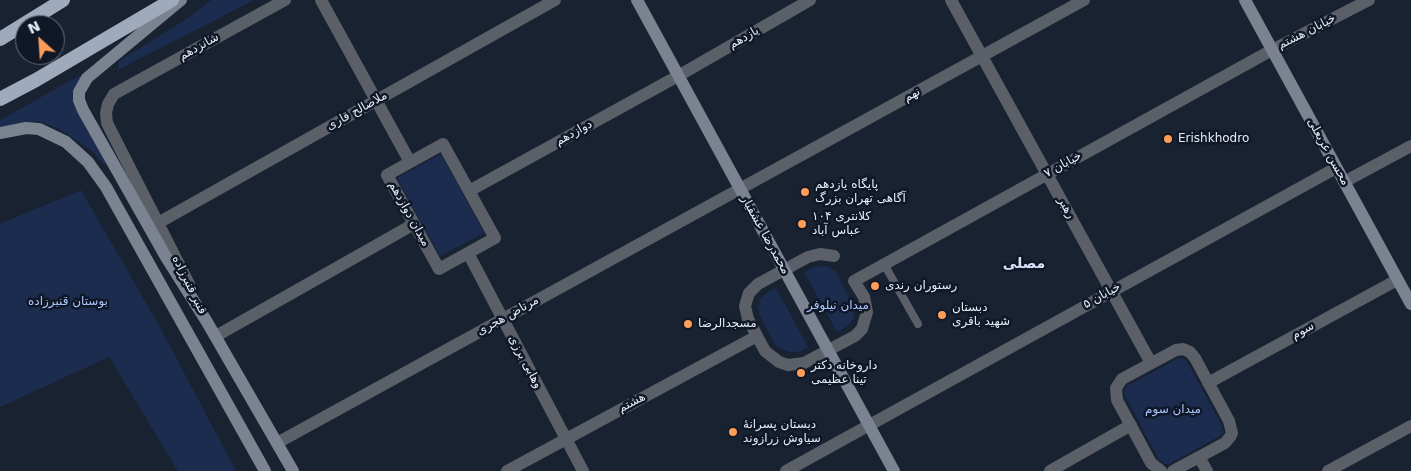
<!DOCTYPE html>
<html>
<head>
<meta charset="utf-8">
<style>
	body { margin:0 }
	#map { position:relative; width:1411px; height:471px; overflow:hidden; background:#192231; font-family:"DejaVu Sans",sans-serif }
	canvas { display:block }
	.north { position:absolute; left:15px; top:15px; width:50px; height:50px; box-sizing:border-box; background:#101827; border:1px solid #656c7a; border-radius:50%; rotate:334deg; font-size:14px; font-weight:700; line-height:20px; text-align:center; color:#e5ebf6 }
	.north::after { content:''; display:block; margin:auto; width:18px; height:22px; background:#fe9c58; clip-path:polygon(50% 0,100% 100%,50% 72%,0 100%) }
</style>
</head>
<body>
<div id="map">
<canvas width="1411" height="471"></canvas>
<div class="north">N</div>
</div>
<script>
const g = document.querySelector('canvas').getContext('2d');
g.lineJoin = 'round';
function fill(path, color) { g.fillStyle = color; g.fill(path, 'evenodd'); }
const poly = rows => new Path2D(rows.map(r => 'M' + r).join(''));
function trace(path, color, width, dash) { g.strokeStyle = color; g.lineWidth = width; g.lineCap = dash ? 'butt' : 'round'; g.setLineDash(dash || []); g.stroke(path); }
function drawText(font, color, halo, rows, align = 'center') {
  g.font = font + ' "DejaVu Sans",Cairo,sans-serif'; g.lineWidth = 5; g.setLineDash([]); g.textBaseline = 'middle'; g.strokeStyle = halo; g.fillStyle = color; for (const [text, x, y, turn = 0] of rows) {
    g.save(); g.translate(x, y); g.rotate((+turn || 0) * Math.PI / 180); g.textAlign = isNaN(turn) ? turn : align; if (halo) g.strokeText(text, 0, 0); g.fillText(text, 0, 0); g.restore();
  }
}
fill(poly([
	[211,0,254,0,118,70,119,61,188,18],
	[88,71,76,85,108,163,105,165,92,151,58,128,36,121,0,127,0,120],
	[441,154,484,233,440,256,397,178],
	[81,190,161,329,236,471,178,471,109,357,0,407,0,224],
	[817,266,829,267,836,272,854,307,854,317,851,322,848,326,837,332,804,272],
	[776,288,808,347,800,352,790,352,779,348,775,344,759,314,758,306,760,299,765,294],
	[1179,358,1186,360,1221,424,1224,432,1220,436,1169,464,1164,464,1158,458,1123,392,1127,386]
]), '#1b2c4f');
trace(poly([
	[884,264,918,324]
]), '#5b5f68', 8);
trace(poly([
	[321,0,410,162],
	[951,0,1151,363],
	[443,144,495,238,439,269,387,175,443,144],
	[1344,182,1411,146],
	[469,191,678,76,810,0],
	[158,223,555,0],
	[468,253,583,471],
	[834,256,820,254,808,257,758,284,749,293,745,306,748,319,765,351,779,362,788,365,804,363,855,336,862,329,867,312,864,297,854,281,1272,50,1369,0],
	[189,284,107,123,106,113,108,104,114,94,285,0],
	[216,336,414,224],
	[1208,383,1397,280],
	[277,443,1084,0],
	[1199,457,1207,471],
	[507,471,757,336],
	[786,471,1336,168],
	[1050,471,1131,425],
	[1161,471,1151,463,1117,400,1116,388,1122,379,1176,350,1183,349,1190,352,1195,358,1229,421,1232,433,1230,437,1225,443,1173,471],
	[1328,471,1411,426]
]), '#5b5f68', 12);
trace(poly([
	[181,0,87,78,79,92,79,100,83,110,166,257,207,322,293,471],
	[637,0,894,471],
	[1245,0,1411,304],
	[0,133,26,128,39,129,66,142,88,162,106,187,265,471]
]), '#7b8290', 12);
trace(poly([
	[0,39,63,0],
	[0,99,36,80,172,0]
]), '#a0aabd', 14);
for (const [x, y, r, color] of [
	[1168,139,5,"#fe9c58"],
	[805,192,5,"#fe9c58"],
	[802,224,5,"#fe9c58"],
	[875,286,5,"#fe9c58"],
	[942,315,5,"#fe9c58"],
	[688,324,5,"#fe9c58"],
	[801,373,5,"#fe9c58"],
	[733,432,5,"#fe9c58"]
]) { const dot = new Path2D(); dot.arc(x, y, r, 0, 2 * Math.PI); g.fillStyle = color; g.fill(dot); trace(dot, '#101827', 2); }
drawText('12px', '#e5ebf6', '#101827', [
	["خیابان هشتم",1307,32,-27],
	["یازدهم",744,38,-30],
	["شانزدهم",199,47,-29],
	["نهم",912,95,-29],
	["ملاصالح قاری",357,111,-29],
	["دوازدهم",574,133,-29],
	["محسن عربعلی",1328,152,61],
	["خیابان ۷",1063,165,-29],
	["رهبر",1066,208,61],
	["میدان دوازدهم",409,214,61],
	["محمدرضا عشقیار",765,235,61],
	["قنبر قنبرزاده",189,285,64],
	["خیابان ۵",1102,296,-29],
	["مرتاض هجری",508,316,-29],
	["سوم",1303,331,-29],
	["وهابی برزی",525,362,62],
	["هشتم",632,403,-28]
]);
drawText('12px', '#e5ebf6', '#101827', [
	["Erishkhodro",1178,139],
	["پایگاه یازدهم",815,185],
	["آگاهی تهران بزرگ",815,199],
	["کلانتری ۱۰۴",812,217],
	["عباس آباد",812,231],
	["رستوران رندی",885,286],
	["دبستان",952,308],
	["شهید باقری",952,322],
	["مسجدالرضا",698,324],
	["داروخانه دکتر",811,366],
	["تینا عظیمی",811,380],
	["دبستان پسرانهٔ",743,425],
	["سیاوش زرازوند",743,439]
], 'left');
drawText('12px', '#a9c6fd', '#101827', [
	["بوستان قنبرزاده",68,302],
	["میدان نیلوفر",838,306],
	["میدان سوم",1173,410]
]);
drawText('bold 14px', '#d7e3f9', '#101827', [
	["مصلی",1024,264]
]);
</script>
</body>
</html>
